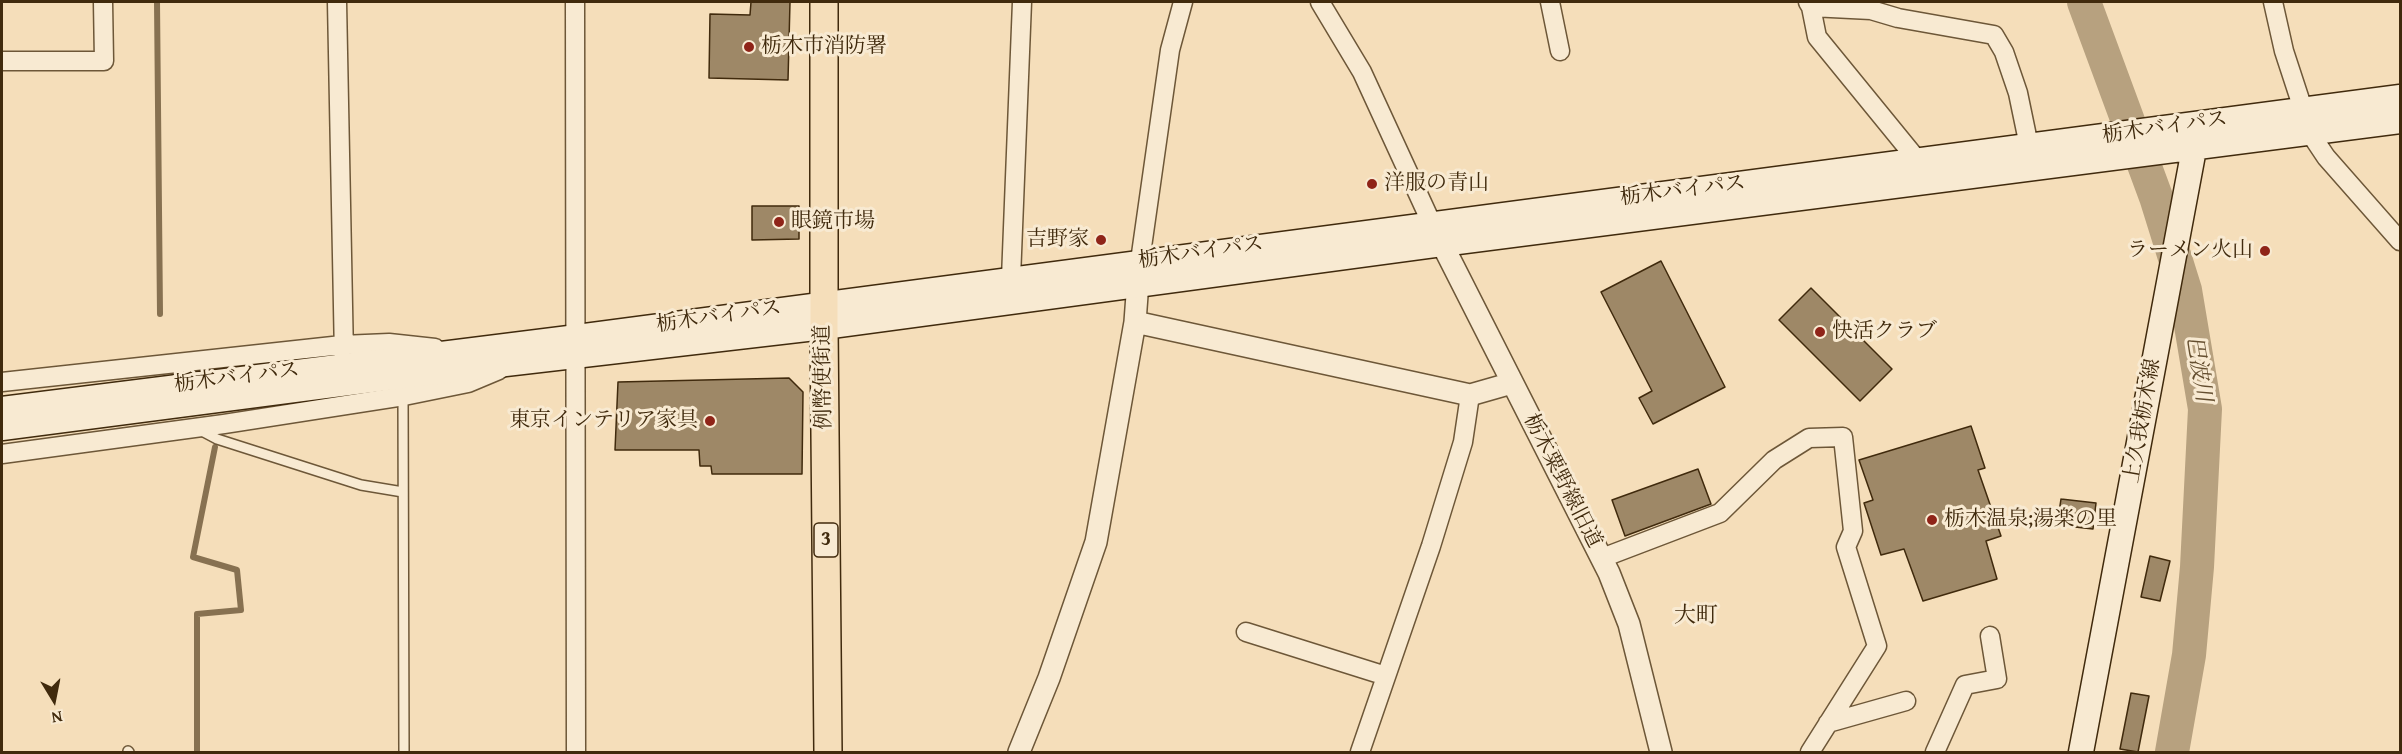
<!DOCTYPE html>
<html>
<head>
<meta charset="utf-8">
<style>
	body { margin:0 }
	#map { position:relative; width:2402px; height:754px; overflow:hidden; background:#f5deba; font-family:"Gentium Book Plus",serif }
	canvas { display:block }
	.frame { position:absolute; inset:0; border:3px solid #402a0d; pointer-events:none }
	.north { position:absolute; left:24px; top:670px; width:60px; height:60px; -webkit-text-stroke:4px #f8ead2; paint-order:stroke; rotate:170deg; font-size:16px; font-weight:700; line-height:24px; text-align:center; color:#402a0d }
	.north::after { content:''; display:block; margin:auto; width:21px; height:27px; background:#402a0d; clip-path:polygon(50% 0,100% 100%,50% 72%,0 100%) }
</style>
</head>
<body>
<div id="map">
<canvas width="2402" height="754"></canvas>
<div class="frame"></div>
<div class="north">N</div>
</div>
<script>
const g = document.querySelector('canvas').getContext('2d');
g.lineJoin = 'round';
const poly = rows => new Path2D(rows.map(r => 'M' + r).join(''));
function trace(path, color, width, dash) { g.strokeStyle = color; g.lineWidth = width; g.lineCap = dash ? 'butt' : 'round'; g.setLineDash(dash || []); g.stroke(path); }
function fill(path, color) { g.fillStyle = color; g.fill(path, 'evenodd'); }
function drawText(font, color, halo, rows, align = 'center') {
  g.font = font + ' "Gentium Book Plus","Noto Serif JP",serif'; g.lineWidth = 6; g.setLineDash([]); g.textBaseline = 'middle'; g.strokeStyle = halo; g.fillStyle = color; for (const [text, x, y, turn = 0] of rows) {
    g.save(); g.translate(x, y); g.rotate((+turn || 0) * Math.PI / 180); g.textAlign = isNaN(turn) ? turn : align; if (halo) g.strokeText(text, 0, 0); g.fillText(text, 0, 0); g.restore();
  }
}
trace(poly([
	[157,2,160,314],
	[197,752,197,614,241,610,237,570,193,557,215,447]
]), '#877151', 6);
trace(poly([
	[2084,2,2156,197,2185,290,2205,409,2197,567,2189,655,2172,752]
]), '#b7a17f', 34);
const building = poly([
	[751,2,790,2,788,80,709,78,710,14,750,15,751,2],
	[752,206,799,206,799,239,752,240,752,206],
	[1661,261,1725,387,1653,424,1639,398,1652,391,1601,292,1661,261],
	[1811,288,1892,369,1860,401,1779,320,1811,288],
	[789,378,803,392,802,474,712,474,711,466,700,466,699,450,615,450,618,382,789,378],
	[1971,426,1985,468,1978,470,2001,536,1986,541,1997,579,1923,601,1904,549,1881,555,1864,503,1873,500,1859,460,1971,426],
	[1698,469,1711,504,1625,536,1612,500,1698,469],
	[2061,499,2096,503,2093,529,2057,525,2061,499],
	[2150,556,2170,561,2160,601,2141,597,2150,556],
	[2131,693,2149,696,2138,752,2120,749,2131,693]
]);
fill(building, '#9e8867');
trace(building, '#402a0d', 1.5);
const service = poly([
	[403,395,404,752],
	[200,430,217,439,361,485,403,492],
	[128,751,129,752]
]);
const minor = poly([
	[337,2,344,357],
	[575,2,576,752],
	[1320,2,1362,72,1431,222],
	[1550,2,1560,51],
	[1808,2,1811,7,1871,10,1898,18,1994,35,2004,52,2018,93,2029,146],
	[2273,2,2284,51,2303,109],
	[1811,7,1817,37,1919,162],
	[2,61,104,61,103,2],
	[2310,133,2326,157,2400,241],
	[1140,261,1170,50,1183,2],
	[1011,278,1022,2],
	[2,382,342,345,389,343,435,348],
	[2,454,224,424,404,396,468,383,499,370],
	[1602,558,1720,513,1774,460,1809,438,1843,437,1853,531,1846,547,1877,646,1810,752],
	[1246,632,1386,676],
	[1828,723,1906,701],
	[1360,752,1431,546,1463,442,1470,395],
	[1935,752,1965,685,1997,679,1990,636]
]);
const tertiary = poly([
	[1435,230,1609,573,1629,624,1661,752],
	[1139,268,1135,322,1470,395,1512,383],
	[1019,752,1049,678,1096,542,1135,322]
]);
const secondary = poly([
	[2,409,577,337,2400,97],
	[2,428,402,376,824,327,1442,244,2400,121],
	[2081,752,2194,149,2192,136]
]);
const primary = poly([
	[824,2,824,327,828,752]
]);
trace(service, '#6d5738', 12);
trace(minor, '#6d5738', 21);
trace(tertiary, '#6d5738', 24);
trace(secondary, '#402a0d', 27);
trace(primary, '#402a0d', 30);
trace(service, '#f8ead2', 9);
trace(minor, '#f8ead2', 18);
trace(tertiary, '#f8ead2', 21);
trace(secondary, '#f8ead2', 24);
trace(primary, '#f5deba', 27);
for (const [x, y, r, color] of [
	[749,47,6,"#8f2418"],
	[1372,184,6,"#8f2418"],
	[779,222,6,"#8f2418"],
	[1101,240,6,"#8f2418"],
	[2265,251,6,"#8f2418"],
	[1820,332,6,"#8f2418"],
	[710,421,6,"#8f2418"],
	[1932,520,6,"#8f2418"]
]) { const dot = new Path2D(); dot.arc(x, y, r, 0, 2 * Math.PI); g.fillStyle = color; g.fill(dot); trace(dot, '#f8ead2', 2); }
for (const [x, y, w] of [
	[826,540,24]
]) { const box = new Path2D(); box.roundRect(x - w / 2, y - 17, w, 34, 4.5); g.fillStyle = '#f8ead2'; g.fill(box); trace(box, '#402a0d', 1.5); }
drawText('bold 20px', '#402a0d', null, [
	["3",826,540]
]);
drawText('21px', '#402a0d', '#f8ead2', [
	["栃木市消防署",761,47],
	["洋服の青山",1384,184],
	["眼鏡市場",791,222],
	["吉野家",1089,240,"right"],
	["ラーメン火山",2253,251,"right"],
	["快活クラブ",1832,332],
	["東京インテリア家具",698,421,"right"],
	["栃木温泉;湯楽の里",1944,520]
], 'left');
drawText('21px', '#402a0d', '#f8ead2', [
	["栃木バイパス",2165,128,-8],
	["栃木バイパス",1683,191,-7],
	["栃木バイパス",1201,253,-8],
	["栃木バイパス",719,317,-8],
	["例幣使街道",824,377,-91],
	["栃木バイパス",237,378,-7],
	["上久我栃木線",2143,421,-80],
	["栃木粟野線旧道",1562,481,63]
]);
drawText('italic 22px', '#644e2f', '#f8ead2', [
	["巴波川",2198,369,81]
]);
drawText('22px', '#402a0d', '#f8ead2', [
	["大町",1696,616]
]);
</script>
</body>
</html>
